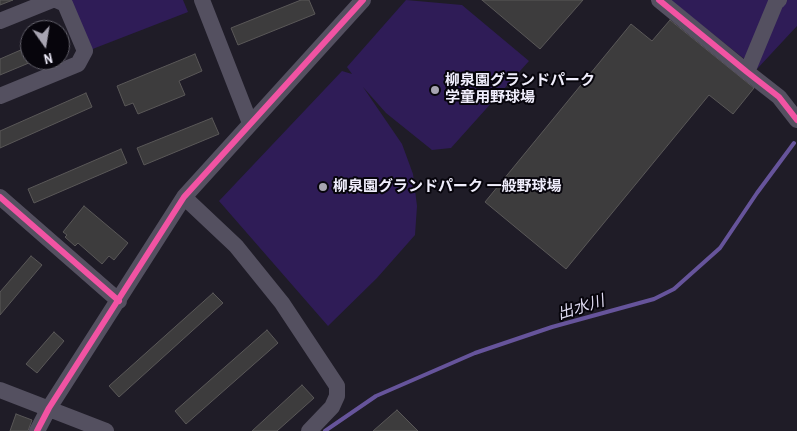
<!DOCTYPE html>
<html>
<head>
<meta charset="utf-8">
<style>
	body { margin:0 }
	#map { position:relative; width:797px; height:431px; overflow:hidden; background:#1f1c27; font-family:"Archivo Narrow",sans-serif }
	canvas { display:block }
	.north { position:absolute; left:20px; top:20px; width:50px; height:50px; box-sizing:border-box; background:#07050c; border:1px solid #64626c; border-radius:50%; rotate:167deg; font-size:14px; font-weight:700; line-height:20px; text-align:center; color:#f0eefc }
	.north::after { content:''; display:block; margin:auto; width:18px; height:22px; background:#a7a4b1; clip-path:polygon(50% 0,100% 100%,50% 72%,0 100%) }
</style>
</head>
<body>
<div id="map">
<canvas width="797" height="431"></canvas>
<div class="north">N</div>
</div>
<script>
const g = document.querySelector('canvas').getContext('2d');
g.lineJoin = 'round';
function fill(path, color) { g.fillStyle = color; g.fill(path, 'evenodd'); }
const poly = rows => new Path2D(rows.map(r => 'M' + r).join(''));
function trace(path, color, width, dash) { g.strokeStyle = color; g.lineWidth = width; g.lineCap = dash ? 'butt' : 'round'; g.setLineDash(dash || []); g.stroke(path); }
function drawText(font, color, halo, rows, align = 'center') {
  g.font = font + ' "Archivo Narrow","Noto Sans JP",sans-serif'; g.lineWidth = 4; g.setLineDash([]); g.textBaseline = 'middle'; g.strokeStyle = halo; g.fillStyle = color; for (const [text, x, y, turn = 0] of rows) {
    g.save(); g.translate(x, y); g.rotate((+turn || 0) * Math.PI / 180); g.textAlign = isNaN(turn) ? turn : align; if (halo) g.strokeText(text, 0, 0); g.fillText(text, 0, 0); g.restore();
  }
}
fill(poly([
	[67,0,183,0,188,12,90,50],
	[406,0,462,5,529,61,451,148,432,150,386,113,363,87,402,144,413,174,417,206,415,235,377,278,328,326,219,201,342,71,352,74,347,67],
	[670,0,797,0,797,26,757,69]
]), '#2f1c57');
trace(poly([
	[325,431,376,396,475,353,552,327,654,299,674,289,720,248,757,193,794,143]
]), '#66549b', 4);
const building = poly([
	[0,0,13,0,0,5,0,0],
	[301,0,309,0,315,14,238,45,231,28,301,0],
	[482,0,583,0,540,49,482,0],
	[670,20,754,88,733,114,709,95,566,269,485,202,631,24,652,41,670,20],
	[60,33,66,47,60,50,60,33],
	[30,46,30,60,36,60,0,75,0,59,30,46],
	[195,54,202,71,179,81,185,95,138,114,133,103,125,106,117,86,195,54],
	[86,93,92,107,0,148,0,131,86,93],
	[212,118,219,134,144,165,137,148,212,118],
	[121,149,127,163,34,203,28,189,121,149],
	[84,206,128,243,114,260,109,256,102,264,78,243,75,246,65,237,67,235,63,232,84,206],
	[31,256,42,265,0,315,0,292,31,256],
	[213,293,223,303,119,397,109,386,213,293],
	[267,330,278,343,186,424,175,411,267,330],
	[54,332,64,341,37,373,26,364,54,332],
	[302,385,314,398,277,431,252,431,302,385],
	[397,410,418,431,373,431,397,410],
	[16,414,32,420,28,431,10,431,16,414]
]);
fill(building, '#3d3c3d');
trace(building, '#5a5858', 1);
trace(poly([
	[202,0,250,123],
	[659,0,747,72,779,97,797,120],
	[0,21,52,0],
	[747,72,776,2,779,0],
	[0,96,78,64,85,51,65,4,56,0],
	[0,197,119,301],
	[184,197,236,246,282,303,337,386,337,396,332,407,309,431],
	[0,390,106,431],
	[37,431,49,408,184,197,363,0]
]), '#545060', 16);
trace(poly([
	[659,0,747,72,779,97,797,120],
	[0,197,119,301],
	[37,431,49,408,184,197,363,0]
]), '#f153a3', 6);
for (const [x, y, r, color] of [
	[435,90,5,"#a7a4b1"],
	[323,187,5,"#a7a4b1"]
]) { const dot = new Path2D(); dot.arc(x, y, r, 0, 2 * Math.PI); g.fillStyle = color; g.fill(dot); trace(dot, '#07050c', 2); }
drawText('bold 15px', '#f0eefc', '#07050c', [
	["柳泉園グランドパーク",445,81],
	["学童用野球場",445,98],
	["柳泉園グランドパーク 一般野球場",333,187]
], 'left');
drawText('italic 16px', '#dedaf0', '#07050c', [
	["出水川",581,308,-17]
]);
</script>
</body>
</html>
